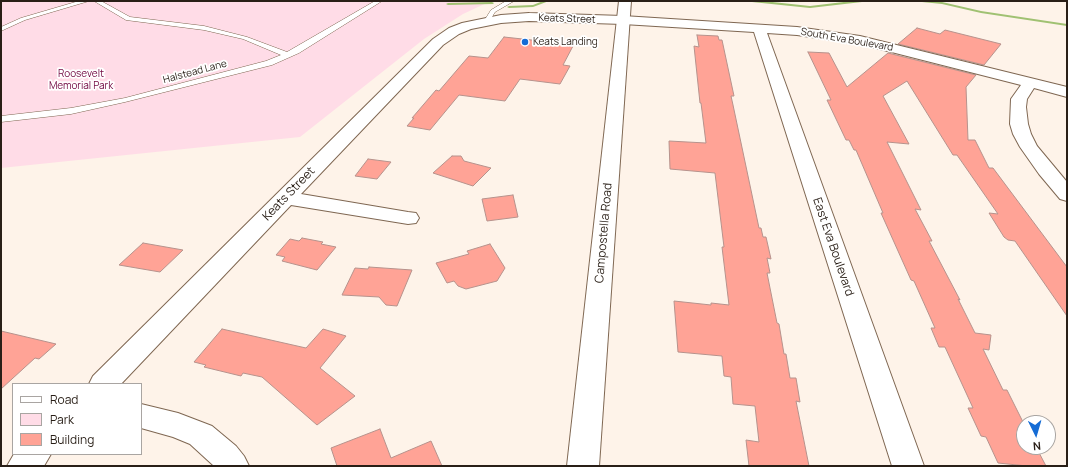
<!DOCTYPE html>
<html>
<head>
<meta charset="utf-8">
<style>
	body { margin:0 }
	#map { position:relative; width:1068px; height:467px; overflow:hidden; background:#fef3e9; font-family:Manrope,sans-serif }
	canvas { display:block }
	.frame { position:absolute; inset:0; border:2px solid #291f17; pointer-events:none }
	.legend { position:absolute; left:12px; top:383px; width:130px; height:72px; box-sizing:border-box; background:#fff; border:1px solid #a9a5a2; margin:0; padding:5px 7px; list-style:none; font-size:12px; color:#291f17 }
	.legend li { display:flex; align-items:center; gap:8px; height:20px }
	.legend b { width:20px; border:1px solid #a9a5a2 }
	.north { position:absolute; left:1016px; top:415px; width:40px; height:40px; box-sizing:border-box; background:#fff; border:1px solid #a9a5a2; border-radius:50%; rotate:175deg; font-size:11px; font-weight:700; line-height:16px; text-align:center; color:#291f17 }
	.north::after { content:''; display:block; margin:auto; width:14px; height:18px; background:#156cd5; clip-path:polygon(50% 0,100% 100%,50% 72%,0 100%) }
</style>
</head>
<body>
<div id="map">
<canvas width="1068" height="467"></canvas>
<div class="frame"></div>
<ul class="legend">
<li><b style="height:5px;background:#fff"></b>Road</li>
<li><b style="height:11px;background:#ffdce7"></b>Park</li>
<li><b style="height:11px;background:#ffa396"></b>Building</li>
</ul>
<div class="north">N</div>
</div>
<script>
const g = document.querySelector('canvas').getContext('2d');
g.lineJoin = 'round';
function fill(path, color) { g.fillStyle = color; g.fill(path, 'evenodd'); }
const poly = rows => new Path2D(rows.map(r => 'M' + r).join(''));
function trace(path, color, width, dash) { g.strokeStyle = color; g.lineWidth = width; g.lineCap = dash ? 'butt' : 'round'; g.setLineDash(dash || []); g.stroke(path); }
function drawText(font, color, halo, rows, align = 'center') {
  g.font = font + ' Manrope,sans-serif'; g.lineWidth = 3.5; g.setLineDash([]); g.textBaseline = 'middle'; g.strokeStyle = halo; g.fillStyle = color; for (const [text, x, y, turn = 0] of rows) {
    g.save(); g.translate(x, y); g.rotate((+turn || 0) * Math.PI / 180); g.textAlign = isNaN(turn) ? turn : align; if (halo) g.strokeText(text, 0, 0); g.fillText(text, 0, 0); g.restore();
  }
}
fill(poly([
	[1,1,491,1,463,14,424,39,300,137,1,168]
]), '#ffdce7');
fill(poly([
	[543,1,549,1,533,7,509,8,507,7,509,6,533,5,543,1],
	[750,1,763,1,810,6,852,1,864,1,862,2,810,8,752,2,750,1],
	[920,1,942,2,981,11,1067,24,1067,26,981,13,942,4,922,2,920,1],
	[492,2,494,3,493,4,448,5,446,4,448,3,492,2]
]), '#a0c172');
const building = poly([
	[917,28,940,34,945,30,1001,44,984,65,898,44,917,28],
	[697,35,718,36,719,40,722,40,734,96,731,96,733,105,759,228,761,228,763,237,766,237,771,259,767,258,770,273,767,273,777,323,779,324,784,354,786,354,790,378,796,378,800,402,796,401,809,466,749,466,746,440,759,442,755,406,733,404,731,377,724,376,722,356,678,352,674,301,711,305,711,303,729,305,722,247,724,247,715,173,670,169,669,141,706,143,701,103,700,103,694,46,699,47,697,35],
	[504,37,550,42,549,44,573,46,563,65,570,66,560,84,520,79,505,101,459,95,430,130,407,126,414,118,412,118,436,90,439,91,469,56,488,58,504,37],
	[808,52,829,53,847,87,888,53,976,75,966,87,968,140,975,140,989,168,993,168,1067,267,1067,316,1015,241,1008,240,1004,237,989,213,998,214,957,155,953,155,907,81,883,96,909,144,887,142,921,210,915,209,932,241,929,241,960,300,958,299,975,333,991,335,989,350,983,349,1003,390,1007,390,1024,424,1024,447,1036,447,1046,466,1027,466,998,463,986,437,981,436,968,408,973,408,945,347,939,347,931,328,935,328,914,281,911,280,881,213,883,213,856,150,854,150,849,140,846,140,827,100,831,100,808,52],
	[452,156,461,156,464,161,491,168,473,186,433,173,452,156],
	[368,159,391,162,377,179,355,176,368,159],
	[513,195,518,217,487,221,482,199,513,195],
	[302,238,323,242,321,244,336,247,317,270,282,261,285,257,276,255,290,239,299,241,302,238],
	[143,243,183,250,160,272,119,265,143,243],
	[490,244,505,268,497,281,466,289,458,286,454,281,447,283,436,263,469,254,467,251,490,244],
	[369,267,412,270,397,306,386,305,379,297,342,295,355,268,368,269,369,267],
	[222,329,306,348,323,329,346,336,320,368,355,396,317,425,262,377,243,373,241,376,204,367,206,365,194,362,222,329],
	[1,331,56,344,39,359,35,358,1,389,1,331],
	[380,429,391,458,431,441,442,466,337,466,331,448,380,429]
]);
fill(building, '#ffa396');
trace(building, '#b6928c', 1);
const lane = poly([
	[79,1,89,1,25,20,1,31,1,27,21,18,79,1],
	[94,1,101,1,130,17,204,26,247,37,287,52,375,1,382,1,299,53,272,65,125,102,71,114,1,122,1,116,71,108,125,98,266,61,281,55,243,39,204,30,126,20,94,1],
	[506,1,514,1,495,12,489,22,485,22,484,21,491,10,506,1]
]);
const street = poly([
	[529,13,623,16,797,27,860,36,1067,87,1067,97,1034,88,1027,99,1026,107,1028,124,1031,134,1037,146,1067,182,1067,201,1060,199,1039,174,1020,147,1013,134,1010,124,1011,99,1021,85,860,44,797,35,767,33,924,466,892,466,754,32,623,24,529,21,501,23,471,29,459,34,443,45,301,194,408,212,416,213,419,218,416,223,408,224,291,205,121,384,89,384,93,376,433,39,449,28,462,23,501,15,529,13],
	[141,404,178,413,212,426,236,446,244,456,249,466,214,466,190,444,173,437,141,428,141,404],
	[14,454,51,454,44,466,7,466,14,454]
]);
const secondary = poly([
	[619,1,631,1,599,466,567,466,619,1]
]);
trace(lane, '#7f6752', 1);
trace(street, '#7f6752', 2);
trace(secondary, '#7f6752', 2);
fill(lane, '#fff');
fill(street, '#fff');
fill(secondary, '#fff');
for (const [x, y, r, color] of [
	[525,42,4,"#156cd5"]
]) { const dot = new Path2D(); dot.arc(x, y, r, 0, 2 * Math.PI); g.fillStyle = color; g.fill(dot); trace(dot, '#fff', 1.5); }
drawText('10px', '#291f17', '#fff', [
	["Keats Street",567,19,2],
	["South Eva Boulevard",847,40,10],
	["Halstead Lane",195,72,-15]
]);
drawText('10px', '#291f17', '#fff', [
	["Keats Landing",533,42]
], 'left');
drawText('10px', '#710841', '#fff', [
	["Roosevelt",81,74],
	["Memorial Park",81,86]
]);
drawText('12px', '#291f17', '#fff', [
	["Keats Street",289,194,-46],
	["Campostella Road",604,233,-85],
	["East Eva Boulevard",833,247,71]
]);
</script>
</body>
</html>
